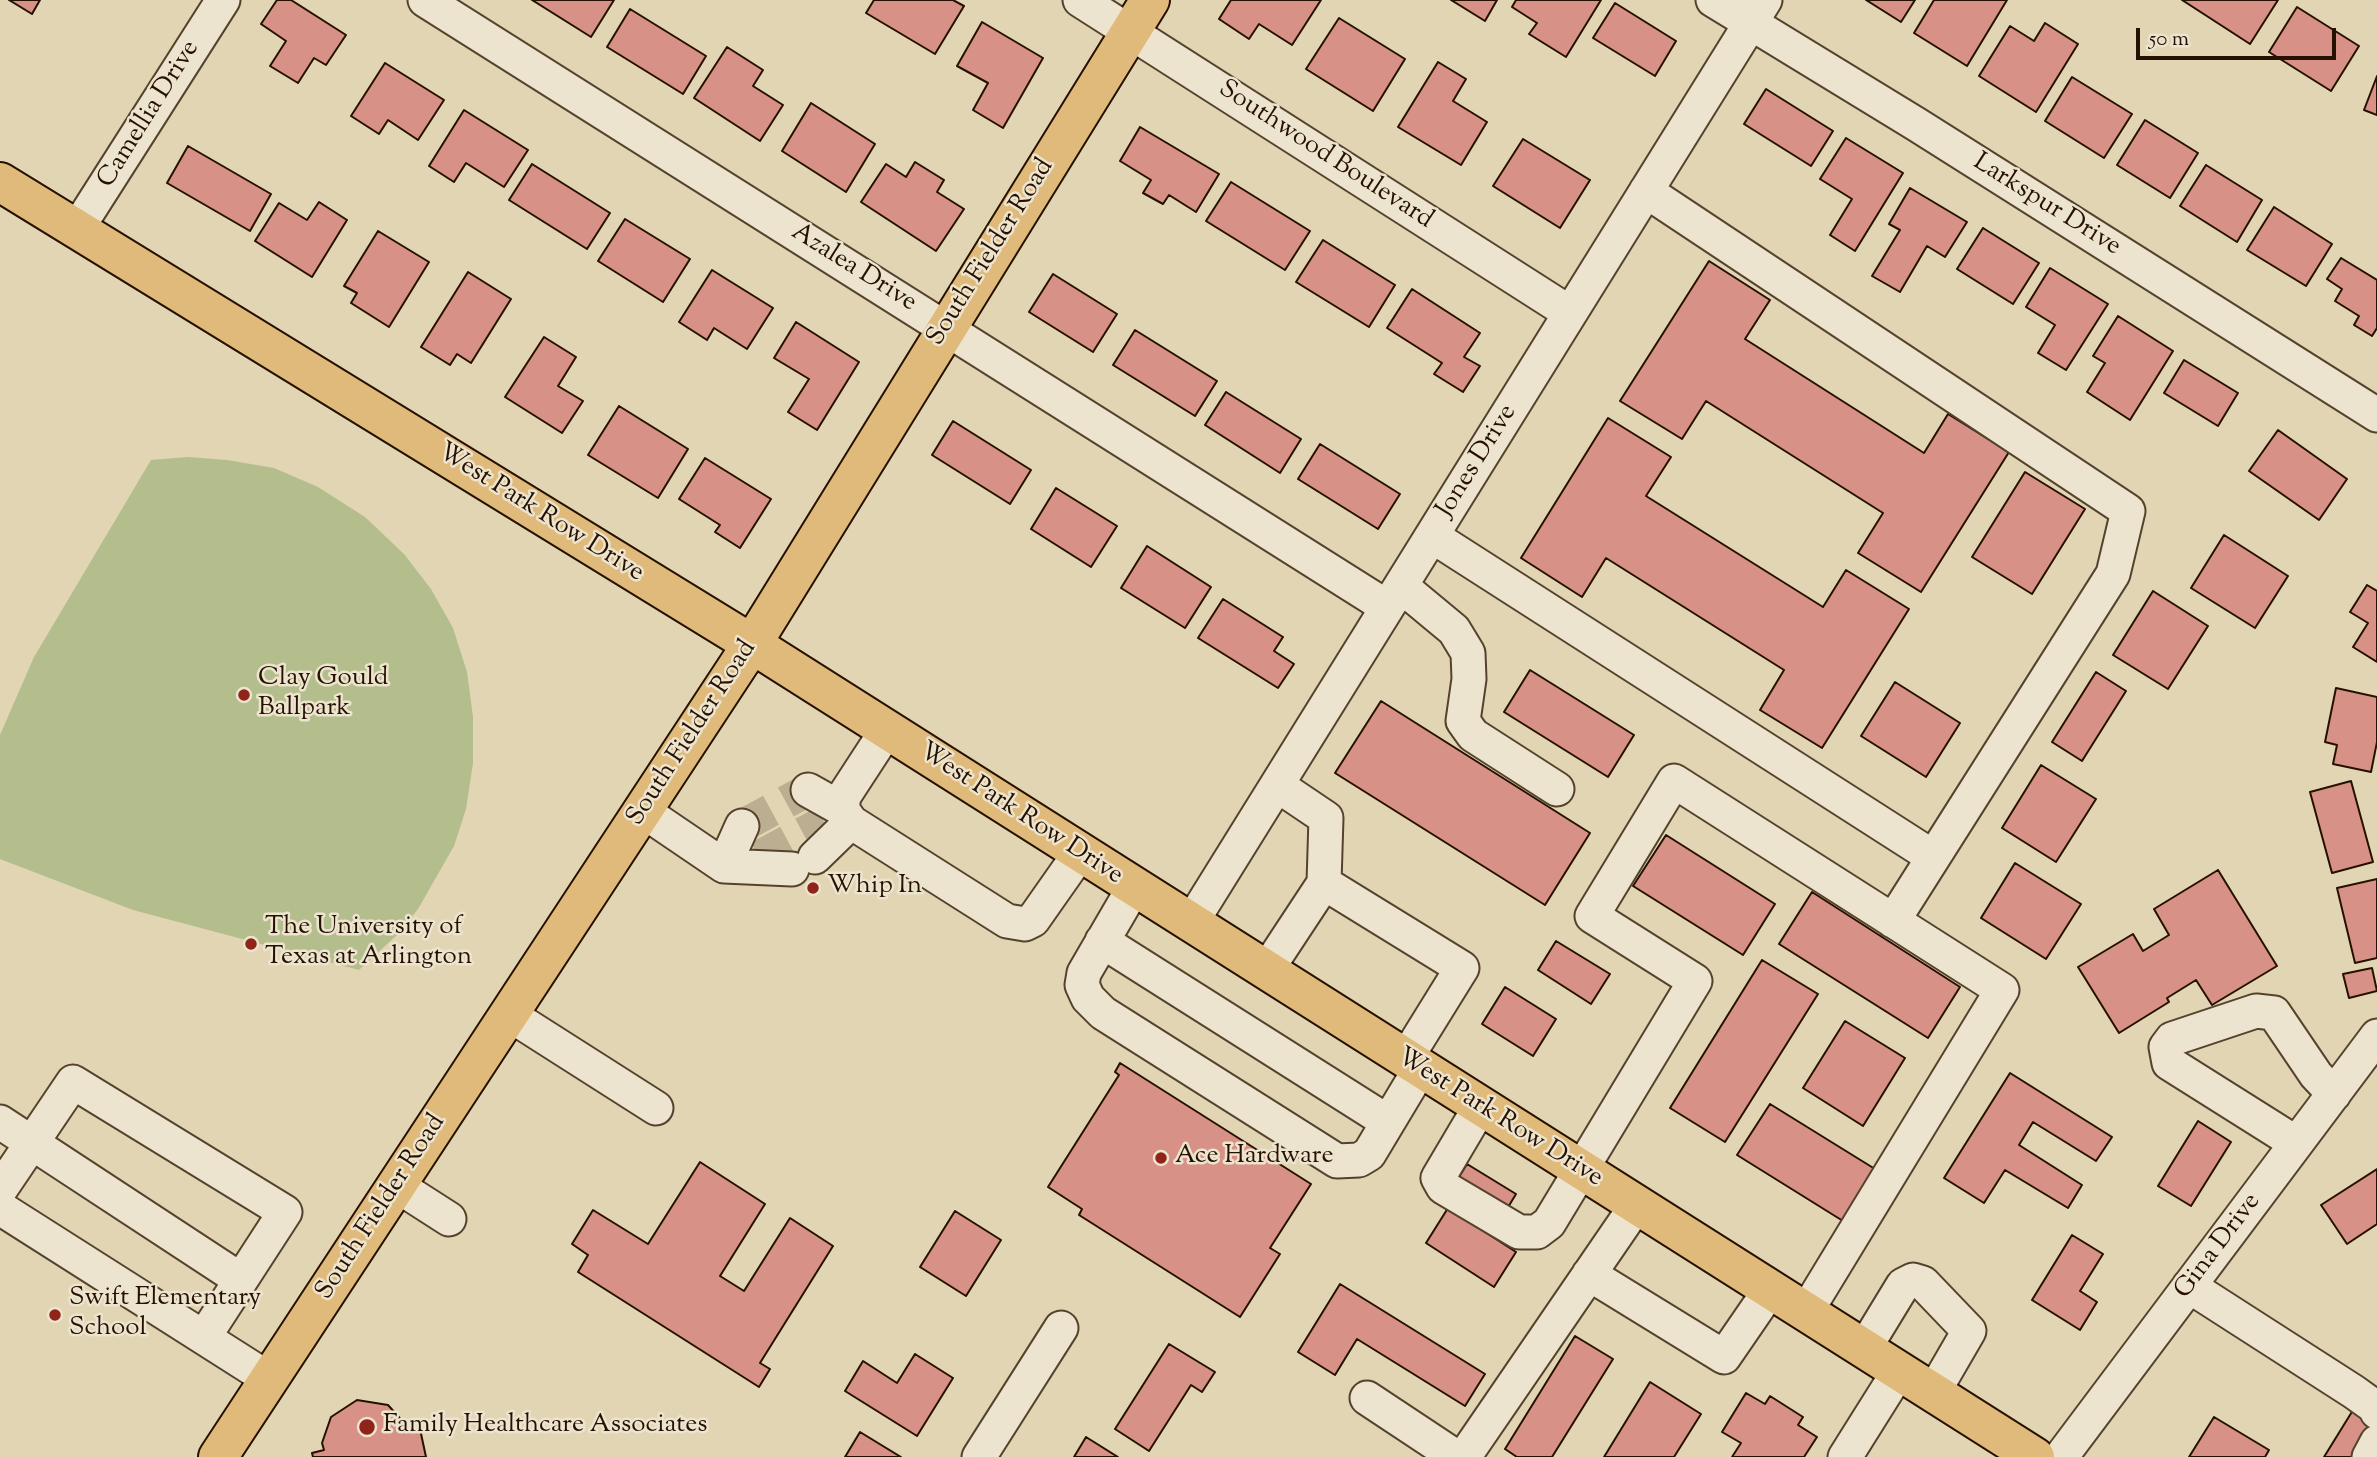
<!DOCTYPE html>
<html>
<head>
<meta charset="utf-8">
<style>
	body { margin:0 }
	#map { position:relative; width:2377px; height:1457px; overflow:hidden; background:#e1d5b4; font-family:"Sorts Mill Goudy",serif }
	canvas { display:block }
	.scale { position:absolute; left:2136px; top:28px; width:200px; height:32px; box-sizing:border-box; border:4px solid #261100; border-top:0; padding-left:9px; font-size:21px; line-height:24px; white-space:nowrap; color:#261100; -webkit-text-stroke:5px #ece4ce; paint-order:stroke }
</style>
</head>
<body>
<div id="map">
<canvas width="2377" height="1457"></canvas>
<div class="scale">50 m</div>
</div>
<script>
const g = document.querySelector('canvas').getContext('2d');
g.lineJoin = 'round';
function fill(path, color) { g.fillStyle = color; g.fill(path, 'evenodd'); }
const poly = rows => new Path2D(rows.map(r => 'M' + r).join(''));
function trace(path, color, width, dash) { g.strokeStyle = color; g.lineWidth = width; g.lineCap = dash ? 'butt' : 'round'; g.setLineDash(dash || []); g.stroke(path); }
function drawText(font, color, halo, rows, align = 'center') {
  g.font = font + ' "Sorts Mill Goudy",serif'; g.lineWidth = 5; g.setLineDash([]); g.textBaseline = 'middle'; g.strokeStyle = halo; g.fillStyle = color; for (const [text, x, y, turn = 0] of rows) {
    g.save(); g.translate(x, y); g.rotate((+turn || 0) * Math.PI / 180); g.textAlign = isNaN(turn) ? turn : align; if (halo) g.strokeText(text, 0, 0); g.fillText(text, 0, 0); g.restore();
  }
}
fill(poly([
	[188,457,227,460,274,468,318,487,365,517,404,554,431,589,453,628,467,672,473,717,473,763,466,809,454,846,418,909,398,934,359,970,133,910,0,859,0,735,34,657,151,460]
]), '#b4bd8c');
const building = poly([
	[9,0,40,0,32,14,9,0],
	[277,0,291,0,346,35,326,65,314,58,298,83,270,66,286,41,261,24,277,0],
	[532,0,614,0,591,37,532,0],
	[874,0,953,0,964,6,935,54,866,13,874,0],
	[1231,0,1321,0,1292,45,1259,24,1249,39,1219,19,1231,0],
	[1451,0,1497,0,1485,21,1451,0],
	[1516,0,1601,0,1566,57,1529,34,1537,23,1512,7,1516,0],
	[1866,0,1915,0,1901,22,1866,0],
	[1934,0,2007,0,1967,66,1914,33,1934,0],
	[2182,0,2278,0,2250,44,2182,0],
	[1615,3,1676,41,1655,76,1593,38,1615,3],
	[2297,7,2359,46,2331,91,2269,52,2297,7],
	[630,9,706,56,683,94,607,47,630,9],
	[1339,18,1405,59,1373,111,1306,69,1339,18],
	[982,22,1043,58,1003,128,973,110,988,83,957,66,982,22],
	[2045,23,2078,44,2036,112,1979,76,2010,26,2034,41,2045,23],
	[727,47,763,70,753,86,783,105,760,141,694,98,727,47],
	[1438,62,1466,79,1453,101,1487,122,1461,165,1398,127,1438,62],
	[385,63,444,100,418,140,388,120,379,134,351,116,385,63],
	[2377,76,2377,115,2364,110,2377,76],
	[2072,77,2132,114,2104,158,2045,121,2072,77],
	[1766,89,1833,131,1811,166,1744,124,1766,89],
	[811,103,875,144,846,192,782,151,811,103],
	[464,110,528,150,504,187,466,163,454,182,429,166,464,110],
	[2145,120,2198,153,2170,198,2117,165,2145,120],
	[1140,127,1219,174,1196,212,1169,195,1163,204,1143,193,1151,180,1120,161,1140,127],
	[1846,138,1903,173,1855,251,1830,235,1852,199,1820,179,1846,138],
	[1523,139,1590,180,1560,228,1493,186,1523,139],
	[188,146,271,194,250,231,167,183,188,146],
	[915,162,944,180,937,192,964,209,936,251,861,202,886,164,906,177,915,162],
	[532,164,610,213,587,249,509,200,532,164],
	[2206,165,2262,200,2237,242,2180,206,2206,165],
	[1231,182,1310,231,1285,270,1206,221,1231,182],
	[1910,188,1967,222,1945,257,1927,246,1900,292,1872,276,1900,230,1889,224,1910,188],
	[319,202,347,220,312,277,255,241,279,203,307,220,319,202],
	[2274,207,2332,244,2306,286,2247,250,2274,207],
	[625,219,690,259,663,302,598,261,625,219],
	[1983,228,2039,263,2013,304,1957,269,1983,228],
	[378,231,429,262,389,327,351,303,357,293,344,286,378,231],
	[1323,240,1395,285,1369,327,1296,282,1323,240],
	[2341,258,2377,280,2377,328,2372,336,2354,325,2359,316,2335,301,2342,289,2327,279,2341,258],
	[1709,261,1770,300,1745,339,1924,453,1948,414,2009,452,1921,592,1858,553,1883,513,1706,401,1682,439,1620,401,1709,261],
	[2050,268,2108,304,2066,370,2038,353,2055,325,2026,307,2050,268],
	[712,270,773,308,747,349,714,328,707,340,679,322,712,270],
	[468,272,511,299,471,363,457,354,450,365,421,347,468,272],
	[1053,274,1117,314,1093,352,1029,312,1053,274],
	[1412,289,1480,333,1464,357,1480,366,1463,392,1434,374,1442,363,1387,328,1412,289],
	[2118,316,2173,351,2130,420,2087,392,2105,363,2093,356,2118,316],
	[796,322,859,362,817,430,788,412,809,379,774,358,796,322],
	[1135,330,1217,381,1195,416,1113,365,1135,330],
	[544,337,576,357,558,386,583,401,562,433,505,397,544,337],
	[2184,360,2238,393,2218,426,2164,393,2184,360],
	[1226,392,1301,439,1280,473,1205,425,1226,392],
	[619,406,688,449,658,498,588,455,619,406],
	[1608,418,1671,457,1646,496,1823,607,1846,570,1909,609,1822,748,1760,710,1784,670,1606,558,1582,597,1521,558,1608,418],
	[953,421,1031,470,1010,504,932,455,953,421],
	[2278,430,2347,479,2319,520,2249,471,2278,430],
	[1320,444,1400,494,1378,529,1298,479,1320,444],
	[705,458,771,499,740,548,715,532,720,525,679,499,705,458],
	[2025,472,2085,509,2032,594,1972,557,2025,472],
	[1056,488,1117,526,1091,567,1031,529,1056,488],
	[2224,535,2288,576,2255,628,2191,588,2224,535],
	[1147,546,1211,587,1185,628,1121,588,1147,546],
	[2367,585,2377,591,2377,662,2353,647,2368,623,2350,612,2367,585],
	[2153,591,2208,626,2168,689,2113,655,2153,591],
	[1223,599,1283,637,1274,651,1294,664,1278,688,1198,638,1223,599],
	[1530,670,1634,735,1608,777,1504,712,1530,670],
	[2096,672,2126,691,2082,761,2052,742,2096,672],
	[1895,682,1960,723,1926,777,1861,736,1895,682],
	[2336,688,2377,697,2377,742,2371,772,2333,764,2337,745,2325,742,2336,688],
	[1381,701,1590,833,1545,905,1335,773,1381,701],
	[2041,765,2096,799,2056,862,2002,828,2041,765],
	[2351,781,2373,862,2332,873,2310,792,2351,781],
	[1666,835,1775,904,1743,955,1633,886,1666,835],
	[2015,863,2081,904,2046,959,1981,918,2015,863],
	[2218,870,2277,966,2212,1005,2196,980,2167,998,2169,1002,2119,1033,2078,967,2133,934,2143,951,2169,935,2154,909,2218,870],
	[2377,879,2377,958,2355,963,2337,888,2377,879],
	[1812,892,1960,987,1928,1038,1779,944,1812,892],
	[1556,941,1610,974,1591,1004,1538,970,1556,941],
	[1762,960,1818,994,1725,1142,1670,1108,1762,960],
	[2372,968,2377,991,2349,998,2343,974,2372,968],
	[1505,987,1556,1019,1533,1056,1482,1024,1505,987],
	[1845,1021,1905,1058,1863,1126,1803,1088,1845,1021],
	[1120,1063,1311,1184,1270,1248,1280,1254,1240,1317,1079,1215,1082,1209,1048,1187,1119,1075,1115,1072,1120,1063],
	[2010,1073,2112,1137,2096,1161,2033,1122,2019,1145,2082,1185,2068,1208,2005,1170,1984,1203,1944,1178,2010,1073],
	[1770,1104,1875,1169,1843,1221,1737,1155,1770,1104],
	[2198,1121,2231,1142,2191,1206,2158,1186,2198,1121],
	[700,1162,765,1204,720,1276,744,1291,790,1218,833,1246,760,1363,770,1369,759,1387,578,1272,588,1255,572,1244,593,1210,648,1244,700,1162],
	[1467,1164,1516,1194,1501,1219,1452,1188,1467,1164],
	[2377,1169,2377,1224,2347,1244,2321,1205,2377,1169],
	[1448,1208,1516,1252,1494,1287,1426,1243,1448,1208],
	[955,1211,1001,1240,966,1296,920,1267,955,1211],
	[2072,1235,2103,1254,2080,1291,2097,1302,2080,1330,2032,1300,2072,1235],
	[1340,1284,1485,1374,1465,1406,1357,1339,1335,1375,1298,1352,1340,1284],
	[1575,1336,1613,1359,1552,1457,1517,1457,1505,1449,1575,1336],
	[1169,1344,1215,1372,1202,1392,1191,1385,1149,1451,1115,1429,1169,1344],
	[915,1354,953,1378,917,1436,845,1391,863,1361,897,1383,915,1354],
	[1650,1382,1701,1414,1674,1457,1604,1457,1650,1382],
	[1746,1393,1765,1404,1770,1396,1803,1417,1798,1425,1817,1437,1804,1457,1732,1457,1741,1443,1722,1432,1746,1393],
	[357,1400,388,1405,405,1424,407,1432,420,1429,426,1457,313,1457,312,1453,324,1450,322,1443,331,1417,357,1400],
	[2358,1402,2371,1429,2354,1457,2324,1457,2358,1402],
	[2214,1417,2269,1450,2265,1457,2189,1457,2214,1417],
	[860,1432,901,1457,845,1457,860,1432],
	[1086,1437,1118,1457,1074,1457,1086,1437]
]);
fill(building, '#d79186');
trace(building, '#261100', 2);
trace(poly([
	[742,826,808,790],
	[759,857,824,822]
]), '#bcae90', 33, [33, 17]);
const minor = poly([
	[425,0,1387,607],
	[1080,0,1570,313],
	[1713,0,1916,124,2377,415],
	[1646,191,2128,511,2113,574,1893,921],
	[77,229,223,0],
	[1432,536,1933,857],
	[1401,586,1454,630,1468,653,1469,679,1463,721,1473,735,1557,789],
	[887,730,844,796,842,809,851,822,1007,921,1025,924,1033,920,1080,853],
	[1277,785,1326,818,1324,883],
	[808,790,842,809],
	[643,811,724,866,792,869],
	[815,857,851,822],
	[724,866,742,826],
	[1134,887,1084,973,1082,985,1088,998,1103,1013,1337,1161,1359,1160,1369,1154,1420,1069],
	[1191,923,1765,0],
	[1102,941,1388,1122],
	[1266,971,1324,883,1462,968,1405,1060],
	[510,1015,656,1108],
	[1480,1107,1438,1178,1443,1187,1519,1232,1537,1232,1549,1223,1695,981,1592,916,1674,781,2002,990,1806,1312],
	[0,1122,241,1280],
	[2296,1143,2169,1063,2166,1047,2172,1039,2256,1011,2274,1013,2316,1075,2334,1094],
	[396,1185,449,1219],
	[0,1190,73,1082,285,1212,204,1337],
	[0,1208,269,1379],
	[1589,1274,1724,1357,1770,1290],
	[2189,1286,2354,1392,2375,1407,2377,1412],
	[1864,1349,1903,1285,1913,1280,1923,1283,1969,1331,1933,1393],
	[1367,1398,1456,1457],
	[979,1457,1061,1328],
	[1464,1457,1636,1206],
	[1845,1457,1899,1371],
	[2061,1457,2377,1036],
	[2369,1457,2377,1442]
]);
const major = poly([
	[0,182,752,644,2035,1457],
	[218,1457,752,644,1150,0]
]);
trace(minor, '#55422d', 37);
trace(major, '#261100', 42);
trace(minor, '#ece4ce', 33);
trace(major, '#e0ba7a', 38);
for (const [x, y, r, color] of [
	[244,695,7,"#8f2418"],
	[813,888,7,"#8f2418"],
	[251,944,7,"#8f2418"],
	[1161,1158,7,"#8f2418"],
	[55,1315,7,"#8f2418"],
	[367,1427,9,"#8f2418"]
]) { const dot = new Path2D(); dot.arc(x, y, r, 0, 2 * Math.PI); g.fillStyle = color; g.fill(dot); trace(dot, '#ece4ce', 2.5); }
drawText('26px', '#261100', '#ece4ce', [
	["Camellia Drive",150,115,-58],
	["Southwood Boulevard",1325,156,33],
	["Larkspur Drive",2046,206,32],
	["South Fielder Road",992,253,-58],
	["Azalea Drive",853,269,32],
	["Jones Drive",1478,462,-58],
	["West Park Row Drive",540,514,32],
	["South Fielder Road",693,734,-57],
	["West Park Row Drive",1020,815,33],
	["West Park Row Drive",1499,1119,32],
	["South Fielder Road",382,1208,-57],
	["Gina Drive",2219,1247,-53]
]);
drawText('26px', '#261100', '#ece4ce', [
	["Clay Gould",258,680],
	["Ballpark",258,710],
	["Whip In",827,888],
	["The University of",265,929],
	["Texas at Arlington",265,959],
	["Ace Hardware",1175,1158],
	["Swift Elementary",69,1300],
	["School",69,1330],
	["Family Healthcare Associates",383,1427]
], 'left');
</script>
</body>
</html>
